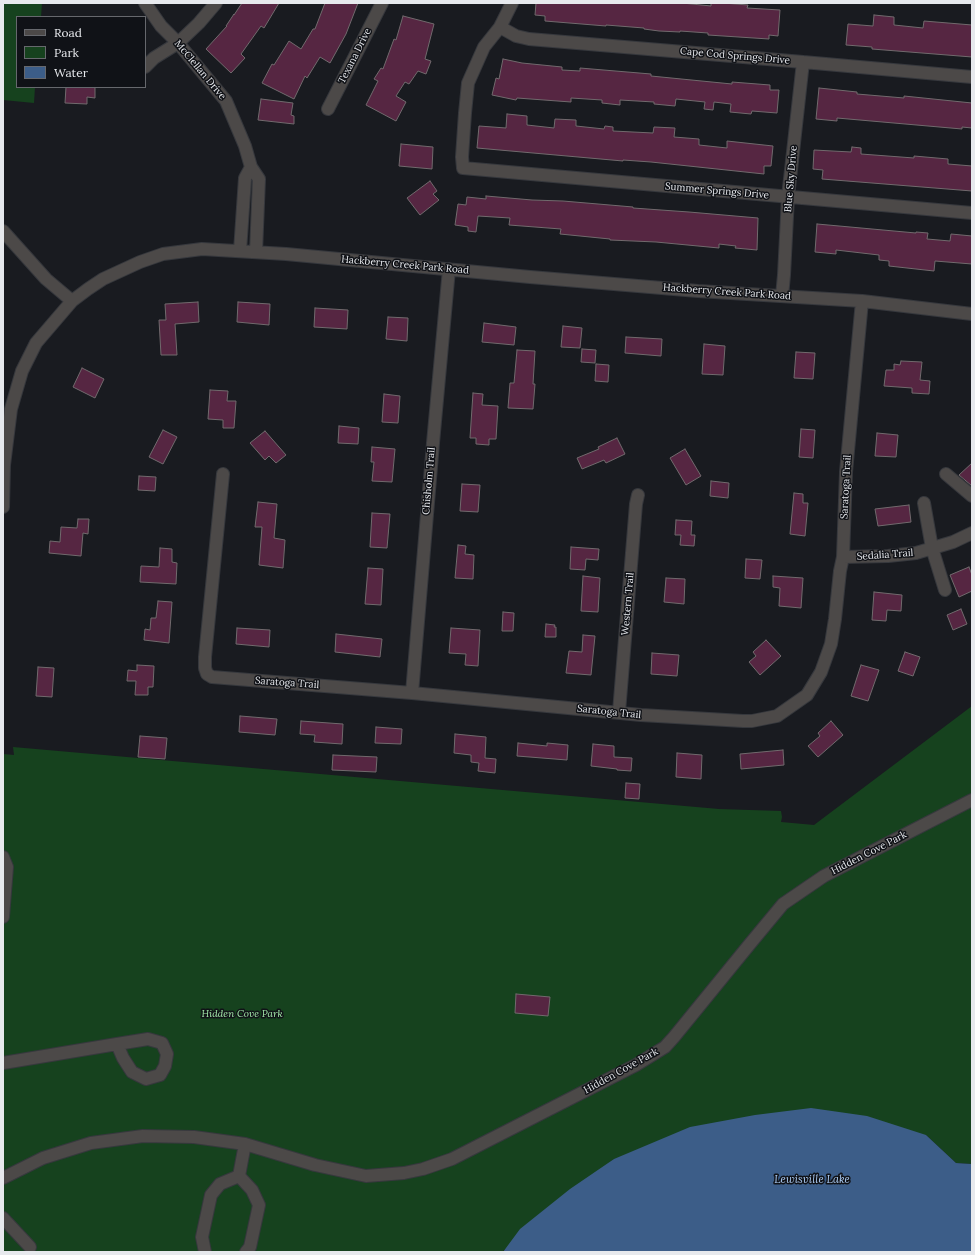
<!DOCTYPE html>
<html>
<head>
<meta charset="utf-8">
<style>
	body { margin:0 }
	#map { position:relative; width:975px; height:1255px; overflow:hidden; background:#191b20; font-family:Lora,serif }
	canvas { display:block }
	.frame { position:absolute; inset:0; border:4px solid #e7e9ed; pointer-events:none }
	.legend { position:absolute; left:16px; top:16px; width:130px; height:72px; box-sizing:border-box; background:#101217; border:1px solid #66686d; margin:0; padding:5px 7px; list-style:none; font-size:12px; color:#e7e9ed }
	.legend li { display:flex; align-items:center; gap:8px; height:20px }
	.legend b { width:20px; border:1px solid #66686d }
</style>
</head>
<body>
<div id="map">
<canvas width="975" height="1255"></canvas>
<div class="frame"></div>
<ul class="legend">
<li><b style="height:5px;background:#4c4948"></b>Road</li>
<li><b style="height:11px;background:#16421e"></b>Park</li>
<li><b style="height:11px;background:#3c5d88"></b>Water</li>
</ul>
</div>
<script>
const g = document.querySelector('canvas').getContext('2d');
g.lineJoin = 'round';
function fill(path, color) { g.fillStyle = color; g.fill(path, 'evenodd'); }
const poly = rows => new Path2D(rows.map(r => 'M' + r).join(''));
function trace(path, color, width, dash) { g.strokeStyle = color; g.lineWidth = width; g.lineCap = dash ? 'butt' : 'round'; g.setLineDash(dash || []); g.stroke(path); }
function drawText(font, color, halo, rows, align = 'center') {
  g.font = font + ' Lora,serif'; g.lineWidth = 3; g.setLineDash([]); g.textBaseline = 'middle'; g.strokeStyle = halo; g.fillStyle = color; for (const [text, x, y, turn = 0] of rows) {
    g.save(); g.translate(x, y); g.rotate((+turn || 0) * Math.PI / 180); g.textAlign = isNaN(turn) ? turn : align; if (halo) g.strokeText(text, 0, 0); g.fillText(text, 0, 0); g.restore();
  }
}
fill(poly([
	[3,3,42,3,41,17,17,17,17,87,35,87,34,103,3,100],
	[972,706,972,1164,956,1163,926,1135,614,1159,502,1252,3,1252,3,754,14,755,13,747,719,809,781,811,782,817,781,822,814,825]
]), '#16421e');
fill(poly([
	[811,1108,867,1116,926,1135,956,1163,972,1164,972,1252,503,1252,520,1229,570,1189,614,1159,690,1127,755,1115]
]), '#3c5d88');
const building = poly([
	[242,3,279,3,264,28,261,26,241,54,245,58,231,73,206,49,227,26,226,26,234,14,234,15,242,3],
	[325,3,358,3,346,34,330,63,320,57,307,78,305,76,294,99,262,83,272,64,274,65,289,41,301,49,313,29,315,29,325,3],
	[536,3,682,3,711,6,711,3,723,3,748,5,747,8,780,10,778,36,769,35,769,39,708,35,708,33,680,31,680,32,659,31,644,29,644,28,606,25,606,26,545,21,545,16,535,15,536,3],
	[874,15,894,17,894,25,923,28,924,21,972,25,972,57,872,49,872,47,846,45,848,24,873,26,874,15],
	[403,16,434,24,425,59,431,61,426,74,418,71,409,84,405,82,396,96,406,102,396,121,366,105,378,81,374,79,381,68,383,69,394,39,396,40,403,16],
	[503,59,522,63,562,67,562,70,580,71,580,68,651,74,651,76,732,84,732,82,770,85,770,90,779,90,777,113,752,111,751,114,730,112,731,104,714,102,713,110,704,109,705,102,676,99,675,106,654,104,654,102,620,100,620,105,602,103,602,100,571,98,571,102,517,98,516,100,492,95,496,78,499,79,503,59],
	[66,87,95,87,95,98,87,97,87,104,65,103,66,87],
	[819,88,857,92,857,94,904,98,904,96,972,103,972,128,962,127,962,129,837,118,837,121,816,119,819,88],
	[261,99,293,103,291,115,294,116,294,124,258,120,261,99],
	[507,114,527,116,527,125,554,128,555,119,576,120,576,126,604,129,605,126,613,127,613,131,653,133,654,127,675,128,674,137,699,139,699,145,727,148,727,141,773,146,771,166,764,166,764,174,651,162,623,160,623,161,477,148,479,126,506,128,507,114],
	[401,144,433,147,432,169,399,166,401,144],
	[852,147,861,148,861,154,914,158,914,156,948,159,948,164,972,166,972,191,822,179,823,170,813,169,814,150,851,152,852,147],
	[430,181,437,191,433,194,439,200,420,215,407,198,430,181],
	[486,196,532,200,563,201,633,207,633,208,689,212,758,218,757,250,735,248,736,246,719,244,719,248,656,242,610,240,610,239,560,234,561,229,509,225,510,218,478,216,476,232,468,231,468,227,455,225,458,204,466,205,467,197,486,199,486,196],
	[817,224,916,233,916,232,928,233,927,239,950,241,951,234,972,236,972,264,935,261,934,271,889,266,889,261,879,260,879,255,836,250,836,254,815,252,817,224],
	[198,302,199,322,175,324,177,355,161,355,159,320,166,320,165,304,198,302],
	[238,302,270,304,269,325,237,322,238,302],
	[315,308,348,310,347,329,314,327,315,308],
	[388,317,408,318,407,341,386,339,388,317],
	[484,323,516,327,514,345,482,342,484,323],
	[563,326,582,328,580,348,561,347,563,326],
	[626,337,662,339,661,356,625,353,626,337],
	[704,344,725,346,723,375,702,374,704,344],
	[582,349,596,350,595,363,581,362,582,349],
	[517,350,535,351,533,384,535,384,533,409,508,408,510,383,514,383,517,350],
	[796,352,815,353,813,379,794,378,796,352],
	[901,361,922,362,920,380,930,381,929,394,912,393,912,388,884,386,886,370,894,370,894,364,900,365,901,361],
	[596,364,609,365,608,382,595,381,596,364],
	[82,368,104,379,95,398,73,387,82,368],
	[210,390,228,391,227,401,236,401,234,428,223,428,223,420,208,419,210,390],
	[473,393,483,394,482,405,498,406,496,439,489,439,489,445,476,444,476,438,470,438,473,393],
	[384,394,400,396,398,423,382,422,384,394],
	[339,426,359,428,358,444,338,443,339,426],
	[801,429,815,430,813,458,799,457,801,429],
	[163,430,177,437,163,464,149,457,163,430],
	[265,431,286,455,276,463,269,456,265,460,250,443,265,431],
	[877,433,898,435,896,457,875,456,877,433],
	[617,438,625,454,606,463,604,460,582,469,577,458,599,449,598,447,617,438],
	[372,447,395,449,392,482,372,481,374,462,371,462,372,447],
	[685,449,701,476,686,485,670,458,685,449],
	[972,463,972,486,959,475,972,463],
	[139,476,156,477,155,491,138,490,139,476],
	[711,481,729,483,728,498,710,496,711,481],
	[462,484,480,485,478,512,460,511,462,484],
	[794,493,803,494,803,503,808,503,805,536,790,534,794,493],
	[258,502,277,504,274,538,285,540,283,568,259,565,262,527,255,527,258,502],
	[909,505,911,522,878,526,875,509,909,505],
	[372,513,390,514,387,548,370,547,372,513],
	[78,519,89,519,88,534,83,533,81,556,49,553,50,541,60,542,61,527,77,528,78,519],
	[676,520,692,521,691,535,695,535,694,546,680,545,681,535,675,535,676,520],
	[458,545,466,546,465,554,474,555,473,579,455,578,458,545],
	[571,547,599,549,598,560,586,559,585,570,570,569,571,547],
	[160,548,172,549,172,562,177,563,176,584,140,582,141,566,159,567,160,548],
	[746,559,762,560,760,579,745,578,746,559],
	[969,567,972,575,972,591,959,597,950,575,969,567],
	[368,568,383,569,381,605,365,604,368,568],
	[583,576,600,578,598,612,581,611,583,576],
	[773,576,803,578,801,608,779,606,780,588,773,587,773,576],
	[666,578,685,579,684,604,664,602,666,578],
	[874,592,902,595,901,611,887,610,886,621,872,620,874,592],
	[158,601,172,602,169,643,144,640,145,629,150,630,151,618,156,618,158,601],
	[961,609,967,624,953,630,947,615,961,609],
	[503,612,514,613,513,631,502,631,503,612],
	[546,624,555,625,554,627,556,627,556,637,545,637,546,624],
	[237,628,270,630,269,647,236,644,237,628],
	[451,628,480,630,478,666,465,665,466,654,449,653,451,628],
	[336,634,382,639,380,657,335,652,336,634],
	[583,635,595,636,591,675,566,673,569,651,582,652,583,635],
	[766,640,781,656,760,675,749,662,756,656,753,652,766,640],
	[905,652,920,657,913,676,898,671,905,652],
	[652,653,679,655,677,676,651,674,652,653],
	[137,665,154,666,153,687,148,687,148,695,135,695,136,681,127,681,128,670,137,671,137,665],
	[861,665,879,670,868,701,851,696,861,665],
	[38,667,54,668,52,697,36,696,38,667],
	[240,716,277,719,275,735,239,732,240,716],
	[301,721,343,724,342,744,314,742,315,735,300,734,301,721],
	[831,721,843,735,818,757,808,746,820,736,818,733,831,721],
	[376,727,402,729,401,744,375,743,376,727],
	[455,734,486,737,485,758,496,759,495,773,478,771,479,763,471,762,471,755,454,753,455,734],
	[140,736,167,738,165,759,138,757,140,736],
	[518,743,547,746,547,743,568,745,567,760,517,756,518,743],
	[593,744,614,746,614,757,632,758,631,771,617,770,617,769,591,766,593,744],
	[783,750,784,765,741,769,740,754,783,750],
	[677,753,702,755,701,779,676,777,677,753],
	[333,755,377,757,376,772,332,770,333,755],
	[626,783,640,784,639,799,625,798,626,783],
	[516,994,550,997,548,1016,515,1013,516,994]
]);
fill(building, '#562642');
trace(building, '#716a6d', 1);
const minor = poly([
	[145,3,161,26,178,43,226,101,245,146,251,167,259,179,256,252],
	[512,3,500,27,484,47,468,83,465,113,462,157,463,168,972,213],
	[500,27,516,36,529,39,803,62,972,77],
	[145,67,154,58,178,43,199,23,216,3],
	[328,109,382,3],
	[3,231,46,279,72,301],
	[240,251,245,178,251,167],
	[782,296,784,275,788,197,803,62],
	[223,474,205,657,205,668,207,674,212,677,412,693,641,715,743,721,752,721,777,716,807,695,821,672,831,644,835,619,840,571,843,557,846,472,862,301],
	[946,474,972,496],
	[924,503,932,548,945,590],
	[3,507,4,465,11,409,22,371,36,343,72,301,88,289,103,279,140,262,163,254,202,249,286,254,530,277,698,291,862,301,972,314],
	[843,557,888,556,916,553,953,542,972,533],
	[412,693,433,443,449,269],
	[619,712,636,504,638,495],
	[3,857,7,867,3,917],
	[3,1063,117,1044,148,1039,162,1043,167,1054,165,1066,160,1075,146,1079,132,1072,123,1058,117,1044],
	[239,1176,252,1190,259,1205,250,1247,246,1252],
	[239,1176,245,1144],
	[3,1178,43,1158,91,1143,143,1136,194,1137,245,1144,315,1165,366,1176,404,1173,423,1169,452,1159,636,1065,665,1047,674,1037,749,945,783,904,824,876,972,800],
	[3,1218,30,1247],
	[205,1252,202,1237,211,1195,220,1184,239,1176]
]);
trace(minor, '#36383d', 14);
trace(minor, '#4c4948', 12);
drawText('10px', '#e7e9ed', '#101217', [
	["Texana Drive",355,56,-63],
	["Cape Cod Springs Drive",735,56,5],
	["McClellan Drive",200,70,50],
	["Blue Sky Drive",791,179,-85],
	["Summer Springs Drive",717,191,5],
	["Hackberry Creek Park Road",405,265,5],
	["Hackberry Creek Park Road",727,292,4],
	["Chisholm Trail",429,481,-85],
	["Saratoga Trail",846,487,-87],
	["Sedalia Trail",885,555,-4],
	["Western Trail",628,604,-85],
	["Saratoga Trail",287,683,4],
	["Saratoga Trail",609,712,6],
	["Hidden Cove Park",869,853,-27],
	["Hidden Cove Park",621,1071,-29]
]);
drawText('italic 10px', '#a1e6a8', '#101217', [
	["Hidden Cove Park",242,1014]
]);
drawText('italic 11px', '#accbf3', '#101217', [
	["Lewisville Lake",812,1180]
]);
</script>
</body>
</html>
